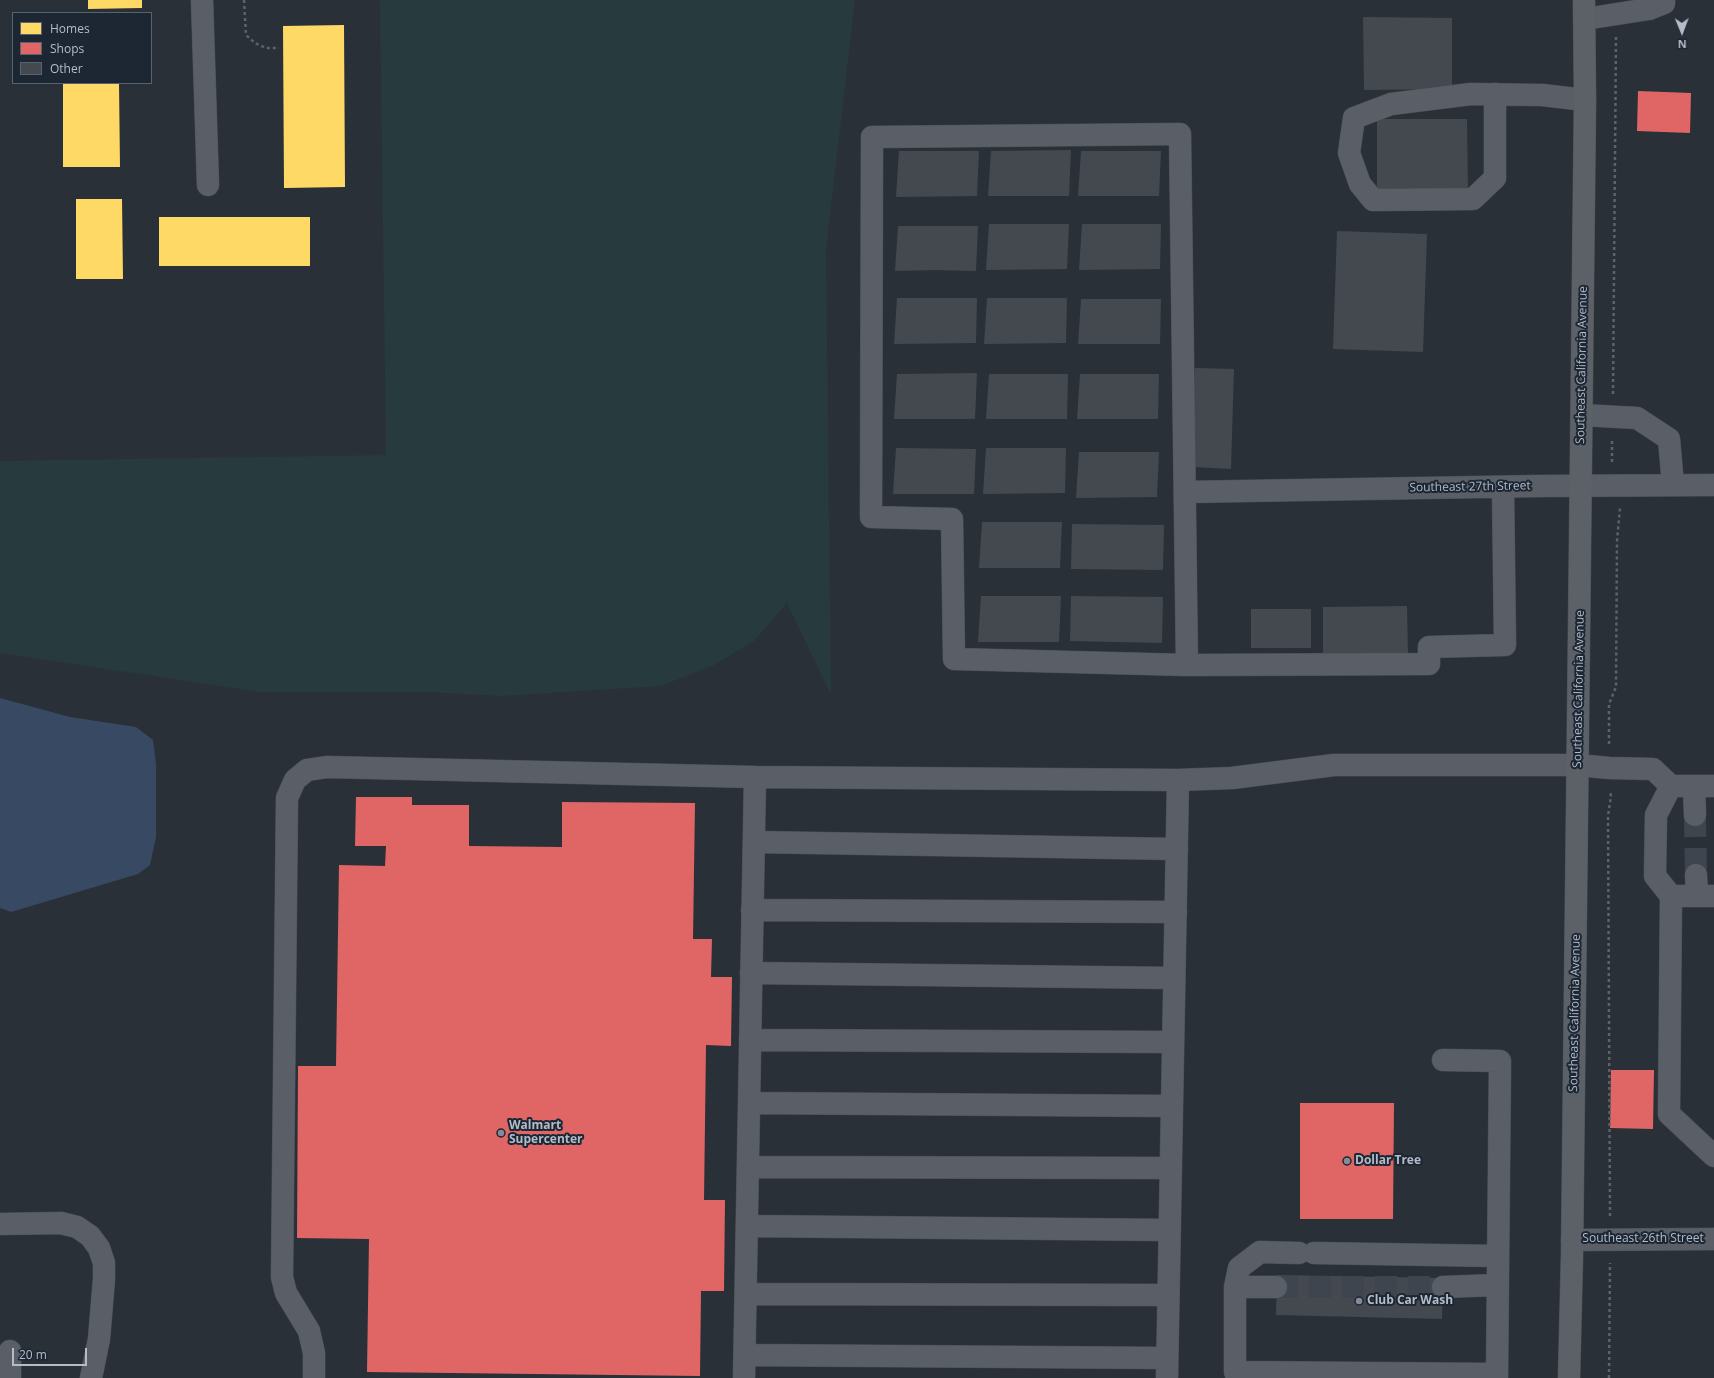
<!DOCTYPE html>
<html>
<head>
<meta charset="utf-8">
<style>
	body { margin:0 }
	#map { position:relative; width:1714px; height:1378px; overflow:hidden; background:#2a3038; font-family:"Open Sans",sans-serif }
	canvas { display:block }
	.legend { position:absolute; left:12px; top:12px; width:140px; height:72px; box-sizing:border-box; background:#1d2633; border:1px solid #59626f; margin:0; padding:5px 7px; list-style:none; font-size:12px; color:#b4bcc9 }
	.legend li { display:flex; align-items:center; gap:8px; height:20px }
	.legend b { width:20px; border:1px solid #59626f }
	.north { position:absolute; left:1662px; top:12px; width:40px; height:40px; -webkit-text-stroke:3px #1d2633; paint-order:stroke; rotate:179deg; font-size:11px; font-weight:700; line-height:16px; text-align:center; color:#b4bcc9 }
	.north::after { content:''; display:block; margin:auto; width:14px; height:18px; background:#b4bcc9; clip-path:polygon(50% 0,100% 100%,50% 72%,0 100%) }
	.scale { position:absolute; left:12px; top:1348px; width:75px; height:18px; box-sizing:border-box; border:2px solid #b4bcc9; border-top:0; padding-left:5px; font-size:12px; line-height:14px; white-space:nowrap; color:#b4bcc9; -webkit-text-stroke:3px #1d2633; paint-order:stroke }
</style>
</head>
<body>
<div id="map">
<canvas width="1714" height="1378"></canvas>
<ul class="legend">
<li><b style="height:11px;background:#ffd966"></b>Homes</li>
<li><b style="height:11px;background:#e06666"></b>Shops</li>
<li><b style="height:11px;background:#444950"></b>Other</li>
</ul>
<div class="north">N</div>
<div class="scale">20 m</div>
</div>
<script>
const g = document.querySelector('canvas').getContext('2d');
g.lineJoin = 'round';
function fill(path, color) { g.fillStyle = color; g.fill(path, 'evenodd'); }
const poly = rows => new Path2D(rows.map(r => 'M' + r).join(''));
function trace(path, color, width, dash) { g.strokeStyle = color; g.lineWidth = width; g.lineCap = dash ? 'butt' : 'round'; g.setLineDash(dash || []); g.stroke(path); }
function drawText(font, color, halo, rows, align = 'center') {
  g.font = font + ' "Open Sans",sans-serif'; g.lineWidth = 4; g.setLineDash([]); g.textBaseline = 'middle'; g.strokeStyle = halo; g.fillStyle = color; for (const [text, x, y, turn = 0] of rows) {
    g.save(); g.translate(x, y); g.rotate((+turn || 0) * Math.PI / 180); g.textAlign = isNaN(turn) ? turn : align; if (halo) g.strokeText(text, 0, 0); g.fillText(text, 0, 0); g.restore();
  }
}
fill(poly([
	[380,0,855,0,826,249,831,695,787,603,754,641,714,665,661,686,502,696,427,692,260,692,0,653,0,461,386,455]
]), '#273a3e');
fill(poly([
	[0,698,70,717,136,727,153,740,156,765,156,837,150,865,138,874,11,912,0,908]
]), '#384963');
fill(poly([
	[88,0,142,0,142,8,88,9],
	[344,25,345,187,284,188,283,26],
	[63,83,119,83,120,167,63,167],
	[76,199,122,199,123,279,76,279],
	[159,217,310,217,310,266,159,266]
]), '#ffd966');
fill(poly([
	[1638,91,1691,93,1690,133,1637,131],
	[356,797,412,797,412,805,469,805,469,846,562,847,562,802,695,803,693,939,712,939,711,977,732,977,731,1046,706,1045,704,1200,725,1200,724,1291,701,1291,700,1376,367,1372,369,1239,297,1238,298,1066,336,1066,339,865,385,866,386,846,355,846],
	[1611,1070,1654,1070,1653,1129,1610,1128],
	[1300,1103,1394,1103,1393,1219,1300,1219]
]), '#e06666');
fill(poly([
	[1363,17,1452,18,1452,89,1364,90],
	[1377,119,1467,119,1468,195,1377,196],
	[1071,150,1069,196,988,196,991,151],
	[899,151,979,151,977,196,896,197],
	[1081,151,1161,151,1159,196,1078,196],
	[989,224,1069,224,1067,269,986,270],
	[1082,224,1161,224,1160,269,1079,270],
	[898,226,978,226,976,271,935,270,895,271],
	[1337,231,1427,234,1423,352,1333,349],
	[897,298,977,298,976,343,894,344],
	[987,298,1067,298,1066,343,984,344],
	[1081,299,1161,299,1160,344,1078,344],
	[1195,368,1234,369,1231,469,1192,467],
	[977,373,975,419,894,419,897,374],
	[989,374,1068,374,1067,419,986,419],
	[1080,374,1159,374,1158,419,1077,419],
	[896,448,976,449,974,494,893,494],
	[986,448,1066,448,1065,493,983,494],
	[1079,452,1159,452,1157,497,1076,498],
	[982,522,1062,522,1060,568,979,568],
	[1072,524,1164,525,1163,570,1071,569],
	[981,596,1061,596,1059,642,978,642],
	[1071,596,1163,597,1162,643,1070,641],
	[1407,606,1408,654,1323,654,1323,607],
	[1251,609,1311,609,1311,648,1251,648],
	[1277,1275,1443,1278,1442,1319,1276,1315]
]), '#444950');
trace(poly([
	[1695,815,1696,875],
	[1276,1287,1443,1287]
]), '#3f454e', 22, [22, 11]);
const minor = poly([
	[202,0,208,185],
	[1585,19,1649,9,1664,3,1664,0],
	[1495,94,1495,178,1473,199,1373,200,1360,184,1349,153,1354,118,1391,104,1471,94,1542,95,1585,100],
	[1582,415,1637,418,1669,439,1673,485],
	[1185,492,1540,486,1714,485],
	[1187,665,1180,134,872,137,871,517,952,519,954,659,1187,665,1429,664,1429,647,1505,645,1503,487],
	[1694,786,1695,815],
	[754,842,1177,849],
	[1696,875,1697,896],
	[1671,896,1655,876,1656,815,1671,786],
	[1714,896,1671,896,1669,1114,1714,1156],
	[752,910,1176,912],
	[751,973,1174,978],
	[750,1040,1173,1042],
	[1443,1060,1500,1061,1497,1378],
	[749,1103,1172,1106],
	[748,1167,1171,1168],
	[0,1224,61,1223,77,1227,90,1236,99,1248,104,1263,104,1279,99,1339,91,1378],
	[747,1226,1170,1230],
	[1572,1240,1714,1239],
	[1299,1253,1260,1252,1239,1268,1235,1287,1235,1372,1497,1374],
	[1314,1253,1497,1256],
	[1235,1287,1276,1287],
	[1443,1287,1497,1285],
	[746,1294,1168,1295],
	[10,1351,10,1378],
	[745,1355,1167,1358],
	[314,1378,314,1353,309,1331,286,1293,282,1277,287,798,295,780,307,770,327,767,755,777],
	[744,1378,755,777,1178,780,1232,778,1334,765,1578,765,1609,768,1653,769,1671,786,1714,786],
	[1167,1378,1178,780]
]);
const major = poly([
	[1569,1378,1572,1255,1585,100,1584,0]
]);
trace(minor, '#484c53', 23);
trace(major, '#484c55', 23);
trace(poly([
	[244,0,246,35,255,43,266,48,279,48],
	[1613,394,1616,37],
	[1612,462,1612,441],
	[1609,744,1609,704,1616,687,1617,541,1620,508],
	[1610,1216,1608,816,1611,796,1610,791],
	[1609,1378,1610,1263]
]), '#5d636a', 2.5, [3, 3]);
trace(minor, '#5a5e66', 22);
trace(major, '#5c6168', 22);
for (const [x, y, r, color] of [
	[501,1133,4,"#848b96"],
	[1347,1161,4,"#848b96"],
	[1359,1301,4,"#848b96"]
]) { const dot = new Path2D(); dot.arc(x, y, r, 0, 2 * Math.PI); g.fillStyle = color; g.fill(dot); trace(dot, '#1d2633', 1.5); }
drawText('12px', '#b4bcc9', '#1d2633', [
	["Southeast California Avenue",1582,365,-89],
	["Southeast 27th Street",1470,487,-1],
	["Southeast California Avenue",1579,689,-89],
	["Southeast California Avenue",1575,1013,-89],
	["Southeast 26th Street",1643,1239]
]);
drawText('bold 12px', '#b4bcc9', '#1d2633', [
	["Walmart",509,1126],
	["Supercenter",509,1140],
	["Dollar Tree",1355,1161],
	["Club Car Wash",1367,1301]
], 'left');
</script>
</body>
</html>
